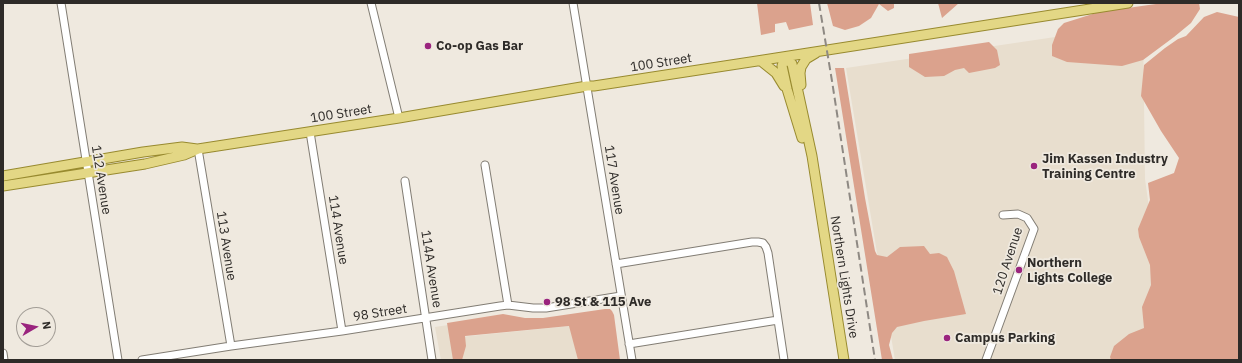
<!DOCTYPE html>
<html>
<head>
<meta charset="utf-8">
<style>
	body { margin:0 }
	#map { position:relative; width:1242px; height:363px; overflow:hidden; background:#efe9df; font-family:"IBM Plex Sans",sans-serif }
	canvas { display:block }
	.frame { position:absolute; inset:0; border:4px solid #2e2b28; pointer-events:none }
	.north { position:absolute; left:16px; top:307px; width:40px; height:40px; box-sizing:border-box; background:#efe9df; border:1px solid #a29d96; border-radius:50%; rotate:81deg; font-size:11px; font-weight:700; line-height:16px; text-align:center; color:#2e2b28 }
	.north::after { content:''; display:block; margin:auto; width:14px; height:18px; background:#9a247e; clip-path:polygon(50% 0,100% 100%,50% 72%,0 100%) }
</style>
</head>
<body>
<div id="map">
<canvas width="1242" height="363"></canvas>
<div class="frame"></div>
<div class="north">N</div>
</div>
<script>
const g = document.querySelector('canvas').getContext('2d');
g.lineJoin = 'round';
function fill(path, color) { g.fillStyle = color; g.fill(path, 'evenodd'); }
const poly = rows => new Path2D(rows.map(r => 'M' + r).join(''));
function trace(path, color, width, dash) { g.strokeStyle = color; g.lineWidth = width; g.lineCap = dash ? 'butt' : 'round'; g.setLineDash(dash || []); g.stroke(path); }
function drawText(font, color, halo, rows, align = 'center') {
  g.font = font + ' "IBM Plex Sans",sans-serif'; g.lineWidth = 3.5; g.setLineDash([]); g.textBaseline = 'middle'; g.strokeStyle = halo; g.fillStyle = color; for (const [text, x, y, turn = 0] of rows) {
    g.save(); g.translate(x, y); g.rotate((+turn || 0) * Math.PI / 180); g.textAlign = isNaN(turn) ? turn : align; if (halo) g.strokeText(text, 0, 0); g.fillText(text, 0, 0); g.restore();
  }
}
fill(poly([
	[1143,24,1145,179,1170,360,895,360,846,68],
	[448,325,450,338,570,326,578,360,441,360,435,327]
]), '#e8dece');
fill(poly([
	[757,3,810,3,813,25,789,30,786,22,775,24,775,32,761,35],
	[827,3,894,3,894,8,888,11,879,4,871,18,859,26,845,30,833,26],
	[938,3,959,3,942,18],
	[1163,3,1199,3,1200,9,1191,23,1174,37,1143,60,1122,66,1067,62,1052,56,1052,45,1058,29,1064,23,1099,12],
	[1217,12,1239,17,1239,360,1111,360,1110,357,1114,346,1129,334,1144,328,1142,307,1151,285,1150,265,1139,237,1138,229,1150,200,1148,183,1174,173,1179,158,1161,131,1141,96,1144,65,1165,48,1178,39,1186,36,1204,17],
	[989,42,997,50,1000,65,995,68,969,73,964,68,955,70,944,76,925,77,909,67,909,54],
	[835,68,844,68,865,198,875,251,877,255,887,257,900,247,924,246,930,254,939,253,947,257,954,271,966,314,924,321,897,327,892,333,889,345,893,360,882,360],
	[605,309,610,309,612,311,614,315,620,360,578,360,569,326,465,336,466,346,462,360,453,360,447,323,503,314,525,318,543,318]
]), '#dba28d');
const minor = poly([
	[61,3,118,360],
	[371,3,399,118],
	[573,3,632,360],
	[310,132,342,331],
	[198,149,231,346],
	[485,165,508,305],
	[405,181,432,360],
	[616,264,752,242,758,242,763,243,766,247,768,253,784,360],
	[629,344,778,320],
	[3,353,4,360],
	[142,360,231,346,342,331,500,306,508,305,533,308,546,308,621,296],
	[986,360,1034,229,1027,218,1018,214,1003,215]
]);
const major = poly([
	[785,57,792,64,812,156,844,360],
	[785,57,782,66,787,89,802,138],
	[761,61,776,73,784,86],
	[801,85,800,73,801,67,806,59,816,53],
	[3,176,143,152,182,147,197,149],
	[3,186,145,164,184,155,198,149,399,118,587,86,594,86,757,61,1128,3]
]);
trace(minor, '#827d74', 9);
trace(major, '#988a2f', 11);
trace(minor, '#fff', 7);
trace(major, '#e3d785', 9);
trace(poly([
	[819,3,832,81,875,360]
]), '#8e8983', 2, [8, 4]);
for (const [x, y, r, color] of [
	[428,46,4,"#9a247e"],
	[1034,166,4,"#9a247e"],
	[1019,270,4,"#9a247e"],
	[547,302,4,"#9a247e"],
	[947,338,4,"#9a247e"]
]) { const dot = new Path2D(); dot.arc(x, y, r, 0, 2 * Math.PI); g.fillStyle = color; g.fill(dot); trace(dot, '#efe9df', 1.5); }
drawText('bold 13px', '#2e2b28', '#efe9df', [
	["Co-op Gas Bar",436,46],
	["Jim Kassen Industry",1042,159],
	["Training Centre",1042,174],
	["Northern",1027,263],
	["Lights College",1027,278],
	["98 St & 115 Ave",555,302],
	["Campus Parking",955,338]
], 'left');
drawText('13px', '#2e2b28', '#efe9df', [
	["100 Street",661,63,-9],
	["100 Street",341,114,-9],
	["112 Avenue",101,180,81],
	["117 Avenue",614,180,81],
	["114 Avenue",338,230,81],
	["113 Avenue",226,246,81],
	["120 Avenue",1008,261,-72],
	["114A Avenue",431,269,81],
	["Northern Lights Drive",844,277,81],
	["98 Street",380,313,-9]
]);
</script>
</body>
</html>
